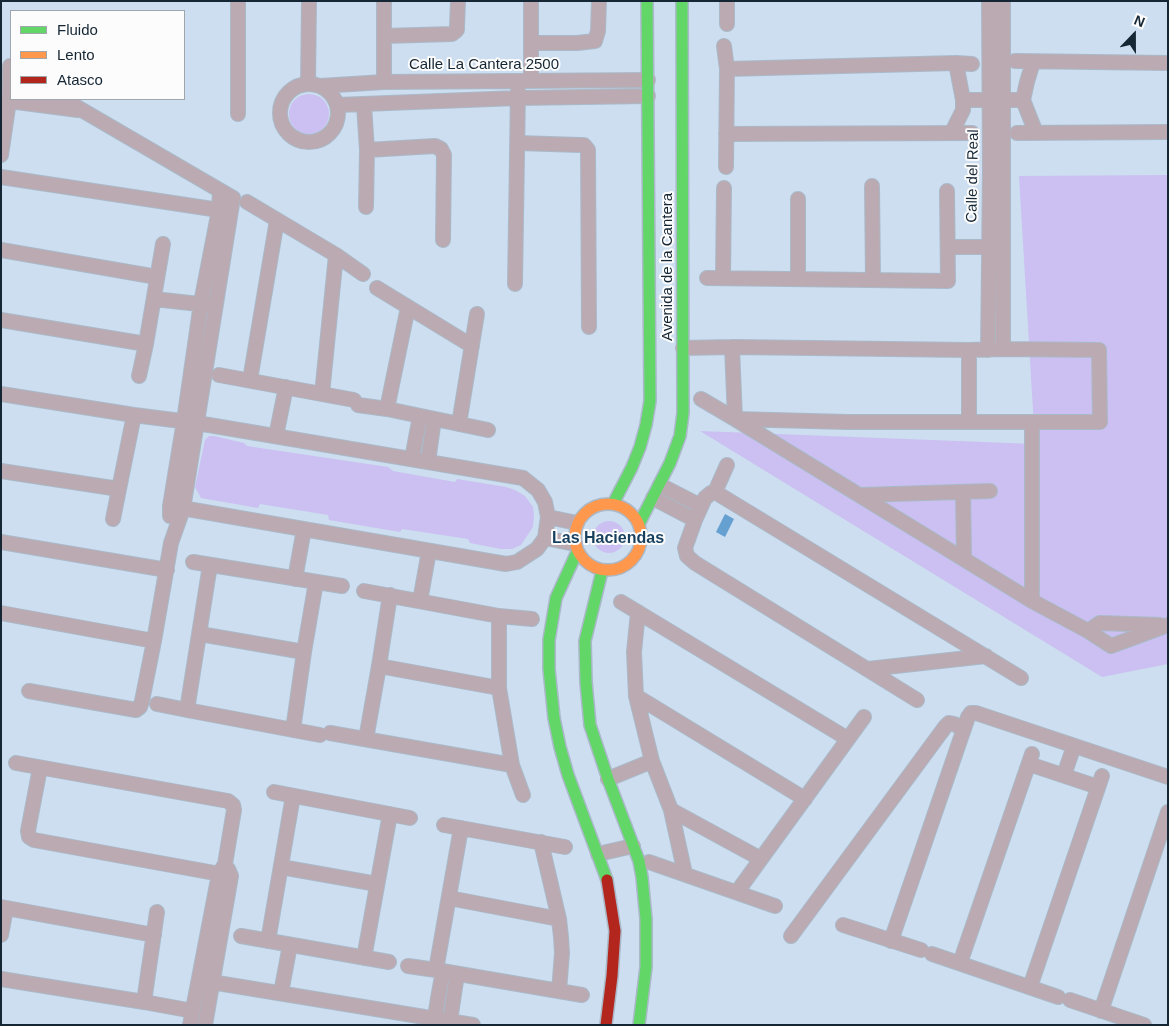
<!DOCTYPE html>
<html>
<head>
<meta charset="utf-8">
<style>
	body { margin:0 }
	#map { position:relative; width:1169px; height:1026px; overflow:hidden; background:#ccdef0; font-family:Arial,sans-serif }
	canvas { display:block }
	.frame { position:absolute; inset:0; border:2px solid #152634; pointer-events:none }
	.legend { position:absolute; left:10px; top:10px; width:175px; height:90px; box-sizing:border-box; background:#fcfcfc; border:1px solid #a0a6ac; margin:0; padding:6px 9px; list-style:none; font-size:15px; color:#152634 }
	.legend li { display:flex; align-items:center; gap:10px; height:25px }
	.legend b { width:25px; border:1px solid #a0a6ac }
	.north { position:absolute; left:1109px; top:10px; width:50px; height:50px; -webkit-text-stroke:4px #fcfcfc; paint-order:stroke; rotate:22deg; font-size:14px; font-weight:700; line-height:20px; text-align:center; color:#152634 }
	.north::after { content:''; display:block; margin:auto; width:18px; height:22px; background:#152634; clip-path:polygon(50% 0,100% 100%,50% 72%,0 100%) }
</style>
</head>
<body>
<div id="map">
<canvas width="1169" height="1026"></canvas>
<div class="frame"></div>
<ul class="legend">
<li><b style="height:6px;background:#63d668"></b>Fluido</li>
<li><b style="height:6px;background:#ff974d"></b>Lento</li>
<li><b style="height:6px;background:#b3261e"></b>Atasco</li>
</ul>
<div class="north">N</div>
</div>
<script>
const g = document.querySelector('canvas').getContext('2d');
g.lineJoin = 'round';
function fill(path, color) { g.fillStyle = color; g.fill(path, 'evenodd'); }
const poly = rows => new Path2D(rows.map(r => 'M' + r).join(''));
function trace(path, color, width, dash) { g.strokeStyle = color; g.lineWidth = width; g.lineCap = dash ? 'butt' : 'round'; g.setLineDash(dash || []); g.stroke(path); }
function drawText(font, color, halo, rows, align = 'center') {
  g.font = font + ' Arial,sans-serif'; g.lineWidth = 4; g.setLineDash([]); g.textBaseline = 'middle'; g.strokeStyle = halo; g.fillStyle = color; for (const [text, x, y, turn = 0] of rows) {
    g.save(); g.translate(x, y); g.rotate((+turn || 0) * Math.PI / 180); g.textAlign = isNaN(turn) ? turn : align; if (halo) g.strokeText(text, 0, 0); g.fillText(text, 0, 0); g.restore();
  }
}
fill(poly([
	'289 114a20 20 0 1 1 40 0a20 20 0 1 1-40 0Z',
	[1168,175,1168,664,1102,677,700,431,1035,444,1019,176],
	[209,436,214,436,244,443,247,446,388,467,393,471,455,482,457,479,506,487,515,490,525,496,533,507,534,515,533,527,521,545,512,549,501,549,470,543,468,539,402,529,400,532,329,520,328,515,260,504,258,508,201,498,195,487,205,440],
	'593 537a16 16 0 1 1 32 0a16 16 0 1 1-32 0Z'
]), '#cbc0f1');
fill(poly([
	[725,514,734,519,725,537,716,532]
]), '#65a0d0');
const street = poly([
	[384,1,384,82],
	[531,1,531,81],
	[1003,1,1003,349],
	[727,24,727,1],
	[384,36,452,34,457,30,457,26,458,1],
	[532,43,577,43,595,41,598,31,599,1],
	[724,46,727,69,726,167],
	[1015,61,1168,63],
	[1033,62,1027,82,1023,100,1036,133],
	[956,63,972,64],
	[727,69,956,63,963,100,963,110,952,132],
	[308,84,309,1],
	'280 113a29 29 0 1 1 58 0a29 29 0 1 1-58 0Z',
	[320,86,384,82,648,80],
	[963,100,1023,100],
	[9,101,78,110],
	[337,105,518,98,648,96],
	[364,105,367,150,366,207],
	[238,114,238,1],
	[1017,133,1168,132],
	[726,134,972,133],
	[518,143,580,145,584,145,588,150,589,327],
	[367,150,435,146,441,149,444,155,443,240],
	[1,155,9,101,10,66],
	[1,177,219,210,228,213],
	[872,186,873,280],
	[798,199,798,279],
	[247,202,336,255,363,274],
	[948,247,997,247],
	[1,250,157,277],
	[707,278,948,281,947,191],
	[723,278,724,188],
	[515,284,518,90],
	[377,288,472,346],
	[154,299,208,305],
	[1,320,146,344],
	[683,348,732,347,969,350,1003,349,1099,350,1100,422,847,422,735,419,732,347],
	[988,350,990,171,989,1],
	[219,375,354,400],
	[139,376,146,344,163,244],
	[250,380,277,220],
	[1,394,134,415,197,423,523,478,538,490,545,502,548,517,545,538,537,549,517,562,506,564,170,506],
	[322,394,336,255],
	[701,399,735,419,1032,601,1088,631,1111,646,1168,625],
	[358,405,387,409,488,430],
	[387,409,408,307],
	[969,422,969,350],
	[1032,422,1032,601],
	[459,424,477,314],
	[276,436,286,387],
	[412,459,420,416],
	[428,462,434,419],
	[727,465,715,492,711,493,705,498,695,520,685,548,687,556,695,563,917,700],
	[1,471,119,489,134,415],
	[660,485,701,506],
	[715,492,1021,678],
	[963,492,964,558],
	[861,495,990,491],
	[653,498,695,520],
	[170,516,170,506,184,421,201,303,219,210,220,191],
	[548,517,577,523],
	[113,519,119,489],
	[545,538,575,544],
	[1,542,167,570],
	[193,562,342,586],
	[210,565,187,710,320,735],
	[295,579,304,529],
	[364,591,499,616,532,619],
	[420,601,429,551],
	[621,602,848,739],
	[638,612,634,652,636,696,652,761,671,810,685,874],
	[1,613,154,641],
	[499,616,499,688,512,765,523,795],
	[1088,631,1100,623,1160,625],
	[200,634,304,652],
	[379,666,499,688],
	[868,669,986,656],
	[29,691,136,710,140,707,142,701,154,641,171,543,183,509,233,198,63,99],
	[636,696,805,799],
	[157,704,187,710],
	[293,730,304,652,316,582],
	[330,733,512,765],
	[366,739,379,666,390,595],
	[16,763,228,801,233,805,234,810,225,864,219,874,190,1025],
	[1029,764,1098,787],
	[40,768,28,831,29,837,34,840,231,876],
	[1064,775,1074,746],
	[608,779,652,761],
	[274,792,410,818],
	[671,810,761,859],
	[444,825,565,847],
	[541,842,559,919,561,937,562,953,559,991],
	[598,854,633,846],
	[649,862,775,906],
	[281,867,377,884],
	[737,892,864,717],
	[449,898,559,919],
	[1,907,154,935],
	[843,925,921,950],
	[1,935,6,908],
	[241,936,389,962],
	[791,936,945,727,949,723,954,724,964,729],
	[268,941,293,796],
	[891,941,968,717,971,713,976,713,1168,777],
	[932,954,1058,997],
	[364,958,390,814],
	[960,963,1032,754],
	[408,966,436,970,582,995],
	[436,970,461,828],
	[1,979,144,1002,193,1011],
	[199,980,473,1025],
	[1030,987,1102,776],
	[281,993,290,945],
	[1070,1000,1144,1025],
	[144,1002,157,912],
	[1101,1011,1168,812],
	[435,1018,438,998,443,971],
	[450,1021,457,974],
	[205,1025,231,876,228,869]
]);
const fast = poly([
	[613,504,632,467,640,447,646,425,650,401,647,1],
	[639,524,670,463,680,436,683,413,682,1],
	[577,552,556,598,549,640,549,669,554,718,560,747,568,775,607,880],
	[602,571,585,641,586,682,590,725,608,779,639,861,642,877,646,919,646,967,639,1025]
]);
const slow = poly([
	'575 537a33 33 0 1 1 66 0a33 33 0 1 1-66 0Z'
]);
const jam = poly([
	[606,1025,612,976,615,931,607,880]
]);
trace(street, '#aab9c8', 16);
trace(fast, '#aab9c8', 14);
trace(slow, '#aab9c8', 14);
trace(jam, '#aab9c8', 14);
trace(street, '#bbaab1', 14);
trace(fast, '#63d668', 11);
trace(slow, '#ff974d', 11);
trace(jam, '#b3261e', 11);
drawText('15px', '#152634', '#fcfcfc', [
	["Calle La Cantera 2500",484,65],
	["Calle del Real",973,176,-89],
	["Avenida de la Cantera",668,267,-90]
]);
drawText('bold 16px', '#173f5e', '#fcfcfc', [
	["Las Haciendas",608,539]
]);
</script>
</body>
</html>
